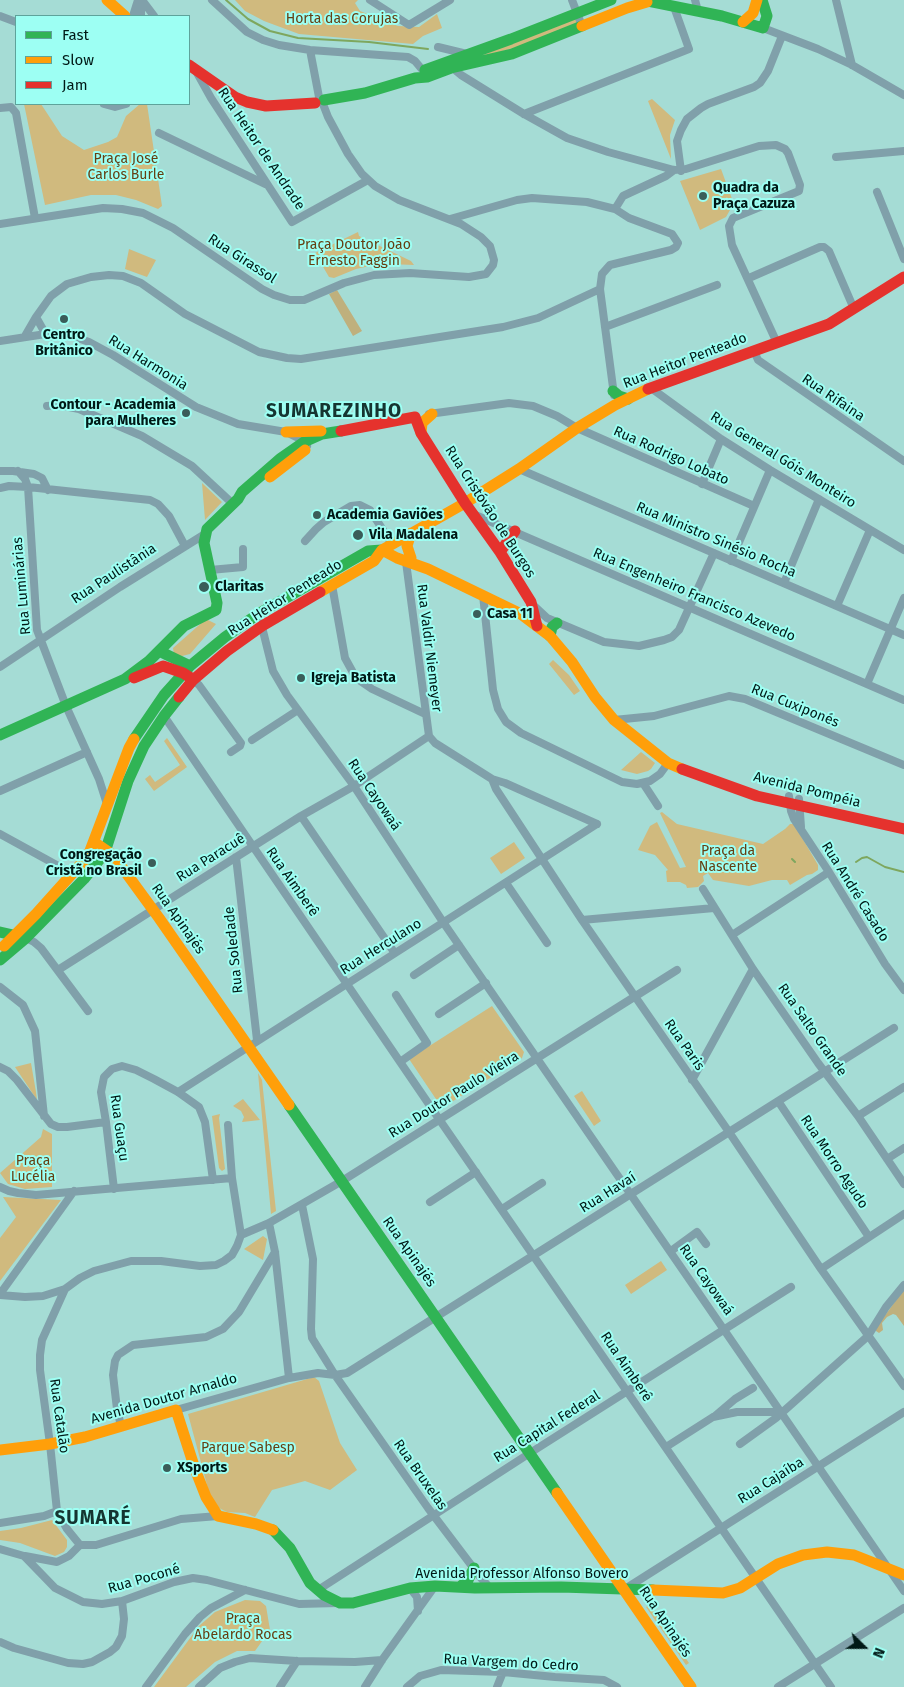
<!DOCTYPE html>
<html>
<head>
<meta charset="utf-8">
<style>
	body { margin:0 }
	#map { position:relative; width:904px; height:1687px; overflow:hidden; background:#a5dcd5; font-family:"Fira Sans",sans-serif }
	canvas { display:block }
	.legend { position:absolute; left:15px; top:15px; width:175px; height:90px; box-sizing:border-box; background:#9dfff3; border:1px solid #5ea39b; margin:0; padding:6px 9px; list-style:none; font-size:15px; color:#001916 }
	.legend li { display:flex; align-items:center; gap:10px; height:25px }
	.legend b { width:25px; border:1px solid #5ea39b }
	.north { position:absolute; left:839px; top:1622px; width:50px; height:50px; -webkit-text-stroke:4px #9dfff3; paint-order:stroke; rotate:112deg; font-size:14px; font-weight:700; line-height:20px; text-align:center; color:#001916 }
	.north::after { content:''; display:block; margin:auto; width:18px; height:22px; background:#001916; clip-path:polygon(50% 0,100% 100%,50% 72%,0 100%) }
</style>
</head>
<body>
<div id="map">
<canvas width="904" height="1687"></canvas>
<ul class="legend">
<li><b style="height:6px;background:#30b455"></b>Fast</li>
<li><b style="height:6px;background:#ff9f0a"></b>Slow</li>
<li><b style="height:6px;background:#e5322d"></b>Jam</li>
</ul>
<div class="north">N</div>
</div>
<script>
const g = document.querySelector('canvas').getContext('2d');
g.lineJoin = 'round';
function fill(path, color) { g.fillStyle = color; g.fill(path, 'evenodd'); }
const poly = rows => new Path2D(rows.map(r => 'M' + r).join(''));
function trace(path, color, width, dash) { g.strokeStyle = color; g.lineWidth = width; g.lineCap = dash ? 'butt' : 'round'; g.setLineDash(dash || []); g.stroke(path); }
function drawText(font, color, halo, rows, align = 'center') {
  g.font = font + ' "Fira Sans",sans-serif'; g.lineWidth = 4; g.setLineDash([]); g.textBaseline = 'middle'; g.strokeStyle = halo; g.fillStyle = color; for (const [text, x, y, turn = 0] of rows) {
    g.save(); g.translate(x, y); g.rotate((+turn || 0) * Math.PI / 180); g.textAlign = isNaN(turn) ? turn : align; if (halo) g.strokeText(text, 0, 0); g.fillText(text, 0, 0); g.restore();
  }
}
fill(poly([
	[235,0,358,0,355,3,360,11,398,26,419,27,437,14,442,28,423,36,413,44,299,34,264,21,245,11],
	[576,17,580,25,556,36,468,61],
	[652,99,675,120,670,135,671,159,648,101],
	[24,104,41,104,62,136,84,150,108,142,117,137,126,116,140,104,147,104,162,206,158,209,136,200,116,195,91,195,45,205],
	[721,169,735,207,730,210,726,217,700,230,680,181],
	[358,232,359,236,411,261,414,265,388,264,370,266,356,269,334,278,329,277,315,253],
	[129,249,156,260,147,277,125,269],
	[202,483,222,502,205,520],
	[206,619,216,624,190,654,182,656,174,655,173,648],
	[553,660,569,675,580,691,574,695,549,664],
	[167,738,187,767,154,791,145,779,150,775,155,782,180,765,164,741],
	[641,752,655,763,651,769,648,771,637,774,621,770],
	[662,812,677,824,763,844,785,829,790,824,794,824,818,865,818,870,812,874,807,875,790,885,787,880,772,880,749,886,713,880,708,873,703,876,704,881,698,887,687,888,686,885,680,882,667,882,666,871,668,870,655,855,638,850,650,826,657,822,680,868,686,867,660,813],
	[514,842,525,858,501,874,490,858],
	[492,1006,524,1052,522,1058,442,1108,409,1059],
	[31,1063,36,1092,37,1100,15,1067],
	[258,1073,262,1080,276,1211,271,1214],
	[582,1091,601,1121,594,1126,574,1096],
	[243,1099,260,1120,242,1122,244,1117,241,1111,233,1106],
	[220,1114,219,1118,225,1169,222,1171,219,1168,212,1116],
	[43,1129,52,1134,52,1187,25,1189,8,1184,0,1173,41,1137],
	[3,1197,61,1200,0,1281,0,1238,16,1217],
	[263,1236,267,1239,263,1260,244,1249],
	[661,1261,667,1270,631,1294,625,1285],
	[314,1377,319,1381,340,1443,357,1470,330,1490,305,1481,272,1490,255,1517,245,1513,227,1512,217,1507,210,1496,188,1414],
	[52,1520,67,1540,67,1547,64,1552,55,1556,20,1543,0,1540,0,1531,21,1528],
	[245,1600,260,1601,266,1606,270,1630,255,1651,237,1651,215,1662,186,1687,154,1687,199,1626,215,1612],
	[649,1605,689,1663,686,1665,646,1607]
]), '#d0ba7e');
fill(poly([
	[337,290,362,331,353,336,329,294],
	[904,1289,904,1326,896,1315,893,1314,887,1317,882,1323,883,1330,879,1333,876,1331,876,1328]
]), '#bfb07d');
trace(poly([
	[226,0,248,19,270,31,298,38,369,42,428,49],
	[792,859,795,862],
	[856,862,862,858,867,857,885,867,904,872]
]), '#7ea75e', 2);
trace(poly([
	[142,0,154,16],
	[212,0,247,32,263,40,279,45,310,50,408,57,415,61,425,73],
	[370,0,409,25,450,0],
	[572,0,582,26],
	[695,0,698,11],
	[836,0,852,65],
	[141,1,141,16],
	[0,16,16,22],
	[133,16,138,0],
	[763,28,818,49,852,65,904,95],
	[438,47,467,54],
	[310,50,319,97],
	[450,66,461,75,524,114,567,138,608,152,674,170,686,169,759,146,776,145,785,149,788,153,800,185,799,191,733,218,729,226,732,245,777,343],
	[196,71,211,98,292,222,368,180],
	[104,104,115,107,126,104],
	[0,108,11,107,16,113,35,218],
	[524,114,689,49,674,7],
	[159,133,265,184],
	[836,157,904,151],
	[681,171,677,141,681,130,687,119,701,108,708,104,754,87,760,83,768,71,782,36],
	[877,192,904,259],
	[450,219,517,200,532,198,587,202,615,209,623,196,666,176,674,170],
	[0,224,103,208,122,209,143,213,173,228,262,289,274,295,290,300,304,300,344,283,374,275,410,273,469,277,486,274,493,265,494,260,490,246,481,237,461,224,399,200,375,186,362,174,348,154,328,117,323,104],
	[749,278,820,247,824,247,829,251,854,309],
	[36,317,51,296,67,284,91,277,109,275,123,276,141,283,185,314,259,352,287,358,301,359,503,327,538,318,600,289],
	[605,327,717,285],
	[25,336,36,317,45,333],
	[0,341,52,333,72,336,89,342,113,355,196,407,238,424,286,432,300,439,307,446],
	[754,351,758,360,904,461],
	[651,388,721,439,770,470,904,550],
	[614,395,600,289,602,274,610,265,671,250,676,247,678,243,672,234,629,218,615,209],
	[47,406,59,405,79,409,142,436,192,466,233,504],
	[429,414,509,403,533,406,557,416,577,428,754,506],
	[519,469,904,635],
	[0,471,13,471,34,474,42,478,48,490],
	[18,471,25,479,28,487,37,630,66,706,99,779,107,804],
	[702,484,721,439],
	[0,488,9,486,28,487,150,500,158,504,169,516,185,546],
	[473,514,904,700],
	[305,541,316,529,324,522,351,506,360,505,370,510,392,544],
	[731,561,770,470],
	[406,562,429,736,435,743,492,779,496,789,582,920,729,1132,821,1269,904,1386],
	[210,570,243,567,243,549],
	[784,583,819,499],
	[332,585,345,658,356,678,372,689,425,714],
	[483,595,493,690,498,709,506,722,521,733,622,782,637,784,650,781,660,774,668,763],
	[532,604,547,618,604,642,639,646,664,640,672,637,679,630,714,553],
	[837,606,870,530],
	[261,623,273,671,287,695,354,786,443,922,904,1591],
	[0,667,120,587,205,534],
	[193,680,199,685,241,743,240,746,231,752],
	[867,684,904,598],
	[164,716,439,1119,831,1687],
	[614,720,654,716,729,696,745,699,904,765],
	[252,740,298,710],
	[492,779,505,783,597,824],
	[643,783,658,806],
	[0,791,87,752],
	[789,796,791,811,794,819,829,872,885,964,904,990],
	[799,799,801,827],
	[301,816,394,952],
	[0,834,73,874],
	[236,857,257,1040],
	[506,883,547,943],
	[703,889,753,969,818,1063,858,1116,904,1184],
	[582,920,714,908],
	[732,935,829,872],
	[26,938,34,942,41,948,88,1011],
	[58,970,301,816,354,786,429,736],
	[414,975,459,945],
	[0,987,23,1005,35,1031,44,1116],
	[396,995,427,1043,400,1062],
	[439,1014,486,983],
	[0,1067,8,1071,17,1080,51,1124,58,1127,67,1127,106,1122],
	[692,1080,753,969],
	[178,1092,597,824],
	[778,1101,869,1237],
	[858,1116,904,1087],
	[887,1159,904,1148],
	[0,1187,9,1191,18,1193,36,1195,232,1178],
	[114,1189,106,1122,101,1092,104,1077,112,1069,122,1066,136,1070,154,1079,178,1092,199,1107,205,1122,213,1180],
	[430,1202,476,1172],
	[302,1205,313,1259,311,1329,312,1338,335,1375,428,1508,481,1578,489,1587],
	[502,1209,542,1183],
	[269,1223,275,1252,289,1378],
	[241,1235,269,1223,342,1181,677,970],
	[671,1251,697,1232,706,1244],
	[821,1269,904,1214],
	[65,1289,42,1340,40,1355,40,1370,50,1444,57,1511,67,1529,80,1545],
	[0,1294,74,1191],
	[0,1295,25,1297,43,1296,65,1289,80,1278,94,1271,131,1261,161,1261,200,1266,216,1265,224,1261,232,1255,237,1246,241,1235,232,1178,228,1125],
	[176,1410,289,1378,318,1373,335,1375,347,1373,894,1028],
	[715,1416,735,1399,753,1388],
	[121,1426,117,1409,113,1375,115,1361,118,1355,133,1345,206,1337,223,1329,239,1312,275,1252],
	[740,1444,776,1418,868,1336,886,1307,904,1285],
	[666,1447,713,1417,737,1412,781,1412],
	[0,1523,44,1516,57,1511],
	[80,1545,96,1545,181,1519,218,1516],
	[0,1549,24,1556,55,1588,83,1602,102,1604,122,1601,174,1582,193,1578,207,1580,299,1604,338,1603],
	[25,1556,57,1562,69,1556,80,1545],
	[410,1588,417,1597,418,1611],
	[625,1589,904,1412],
	[318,1590,530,1453,791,1287],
	[0,1642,14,1648,68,1663,83,1664,92,1662,110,1652,116,1647,122,1636,124,1619,122,1601],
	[146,1687,185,1634,200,1617,211,1608,245,1590],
	[199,1687,220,1668,235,1662,250,1658,297,1661,355,1662,382,1660],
	[280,1687,297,1661],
	[365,1687,382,1660,435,1586],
	[407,1687,420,1676,441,1670,503,1672,555,1677,604,1680,617,1687],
	[497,1687,503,1672],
	[778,1687,904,1608]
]), '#80a0aa', 8);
trace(poly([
	[643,0,722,16,763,28,767,16,762,0],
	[425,70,511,39,611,0],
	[324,100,365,93,415,78,427,77,451,68,512,54,582,26],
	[613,391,619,396,628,399],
	[550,636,552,627,557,623],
	[159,651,190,666],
	[0,735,125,679,149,661,184,626,216,610,217,603,204,543,207,529,238,499,242,492,281,458,304,442,322,434,341,431],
	[134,739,164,695,190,666,225,637,258,614,368,551,382,550],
	[0,932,22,937],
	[0,960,26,938,84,879,100,859,106,849,128,781,144,746,164,716,179,697],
	[289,1105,557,1493],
	[273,1530,290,1548,310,1583,324,1595,340,1603,353,1603,410,1588,435,1586,475,1588,561,1587,653,1590],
	[460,1587,468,1580,474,1568]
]), '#30b455', 11);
trace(poly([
	[107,0,125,16],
	[743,22,753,13,757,0],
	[582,26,627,8,647,2],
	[286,432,321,431],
	[421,433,422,423,432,414],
	[270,477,305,450],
	[411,533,407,546,411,558],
	[382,550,397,558,428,569,521,614,550,636,572,662,595,697,614,720,668,763,682,769],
	[320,592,374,561,382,550,465,503,519,469,577,428,615,405,648,389],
	[94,842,113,855,159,918,289,1105],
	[4,946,36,914,88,856,129,748,134,739],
	[0,1450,50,1444,85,1437,176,1410,195,1469,206,1497,218,1516,256,1524,273,1530],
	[557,1493,691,1687],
	[653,1590,723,1593,740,1588,778,1564,803,1555,827,1552,854,1555,904,1575]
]), '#ff9f0a', 11);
trace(poly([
	[189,65,235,97,247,102,266,106,315,103],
	[648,389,829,324,904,277],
	[341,431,415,417,421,433,465,503,500,552,531,602,537,626],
	[500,552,515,531],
	[134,678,163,666,183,673,191,678],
	[179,697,193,680,227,651,262,626,320,592],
	[682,769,757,796,904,829]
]), '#e5322d', 11);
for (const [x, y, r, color] of [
	[703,196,5,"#3a5d59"],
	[64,319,5,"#3a5d59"],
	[186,413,5,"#3a5d59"],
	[317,515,5,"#3a5d59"],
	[358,535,6,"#3a5d59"],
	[204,587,6,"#3a5d59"],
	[477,614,5,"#3a5d59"],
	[301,678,5,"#3a5d59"],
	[152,863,5,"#3a5d59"],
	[167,1468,5,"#3a5d59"]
]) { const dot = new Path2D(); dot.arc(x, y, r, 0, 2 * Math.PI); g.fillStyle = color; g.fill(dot); trace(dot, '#9dfff3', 2); }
drawText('14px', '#653f12', '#9dfff3', [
	["Horta das Corujas",342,19],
	["Praça José",126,159],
	["Carlos Burle",126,175],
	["Praça Doutor João",354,245],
	["Ernesto Faggin",354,261],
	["Praça da",728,851],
	["Nascente",728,867],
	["Praça",33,1161],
	["Lucélia",33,1177],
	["Parque Sabesp",248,1448],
	["Praça",243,1619],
	["Abelardo Rocas",243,1635]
]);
drawText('14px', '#001916', '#9dfff3', [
	["Rua Heitor de Andrade",261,149,56],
	["Rua Girassol",242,259,33],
	["Rua Heitor Penteado",685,361,-21],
	["Rua Harmonia",148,363,32],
	["Rua Rifaina",833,398,34],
	["Rua Rodrigo Lobato",671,456,24],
	["Rua General Góis Monteiro",783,460,32],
	["Rua Cristóvão de Burgos",490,512,57],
	["Rua Ministro Sinésio Rocha",716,540,23],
	["Rua Paulistânia",114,574,-33],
	["Rua Luminárias",22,586,-95],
	["Rua Engenheiro Francisco Azevedo",694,595,23],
	["Rua Heitor Penteado",285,598,-32],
	["Rua Valdir Niemeyer",429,648,83],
	["Rua Cuxiponés",795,706,22],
	["Avenida Pompéia",807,790,14],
	["Rua Cayowaá",374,795,56],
	["Rua Paracuê",211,858,-32],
	["Rua Aimberê",292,882,55],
	["Rua André Casado",855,892,58],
	["Rua Apinajés",178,919,55],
	["Rua Herculano",381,947,-32],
	["Rua Soledade",234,950,-96],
	["Rua Salto Grande",812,1030,55],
	["Rua Paris",684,1045,55],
	["Rua Doutor Paulo Vieira",454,1095,-32],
	["Rua Guaçu",119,1128,82],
	["Rua Morro Agudo",834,1162,56],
	["Rua Havaí",608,1193,-32],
	["Rua Apinajés",409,1252,55],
	["Rua Cayowaá",706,1280,55],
	["Rua Aimberê",626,1367,56],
	["Avenida Doutor Arnaldo",164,1399,-16],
	["Rua Catalão",59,1416,82],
	["Rua Capital Federal",547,1427,-32],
	["Rua Bruxelas",420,1475,55],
	["Rua Cajaíba",771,1481,-32],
	["Avenida Professor Alfonso Bovero",522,1574],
	["Rua Poconé",144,1579,-16],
	["Rua Apinajés",665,1622,56],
	["Rua Vargem do Cedro",511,1663,3]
]);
drawText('bold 14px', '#001916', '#9dfff3', [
	["Quadra da",713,188],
	["Praça Cazuza",713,204],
	["Centro",64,335,"center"],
	["Britânico",64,351,"center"],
	["Contour - Academia",176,405,"right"],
	["para Mulheres",176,421,"right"],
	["Academia Gaviões",327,515],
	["Vila Madalena",369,535],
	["Claritas",215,587],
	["Casa 11",487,614],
	["Igreja Batista",311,678],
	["Congregação",142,855,"right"],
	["Cristã no Brasil",142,871,"right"],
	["XSports",177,1468]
], 'left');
g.letterSpacing = '1px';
drawText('bold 19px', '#153531', '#9dfff3', [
	["SUMAREZINHO",334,412],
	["SUMARÉ",93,1519]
]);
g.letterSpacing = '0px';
</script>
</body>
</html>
